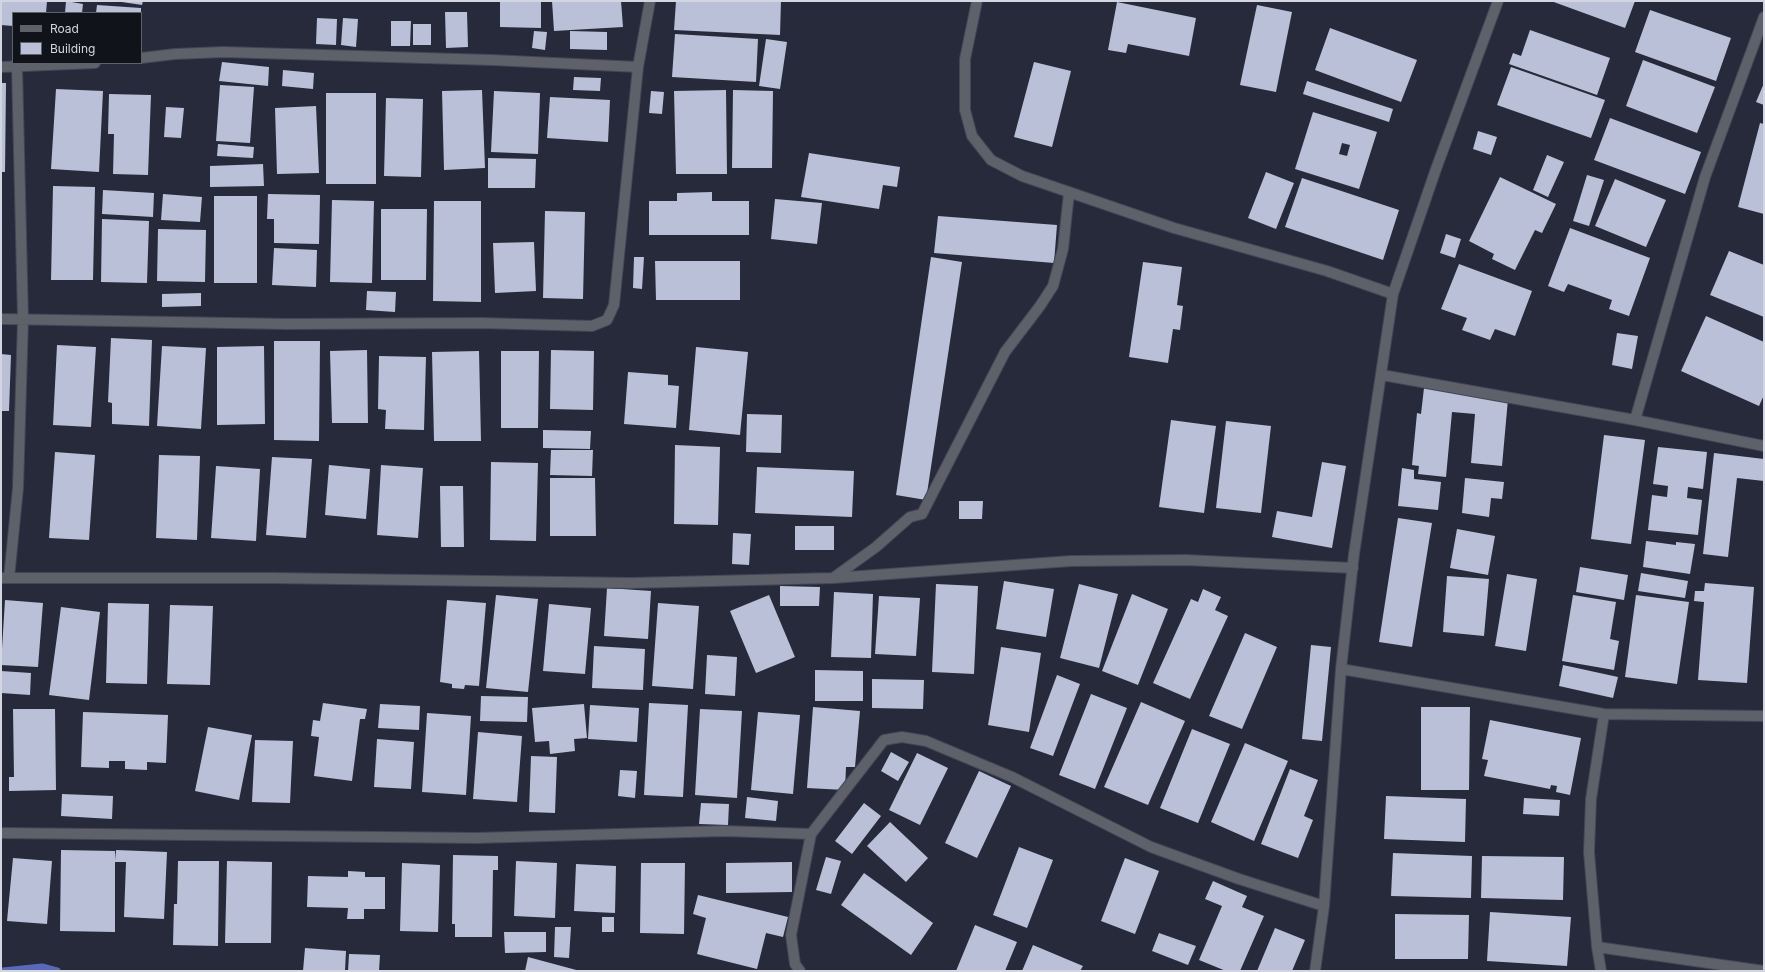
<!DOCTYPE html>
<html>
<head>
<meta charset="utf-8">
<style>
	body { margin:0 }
	#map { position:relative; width:1765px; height:972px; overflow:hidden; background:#262a3b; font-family:Inter,sans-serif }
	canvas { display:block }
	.frame { position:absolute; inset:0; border:2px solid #d3d6e1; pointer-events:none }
	.legend { position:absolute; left:12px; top:12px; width:130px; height:52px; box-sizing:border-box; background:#11131b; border:1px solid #5f616a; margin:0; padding:5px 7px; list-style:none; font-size:12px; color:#d3d6e1 }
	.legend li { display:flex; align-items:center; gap:8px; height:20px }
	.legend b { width:20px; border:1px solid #5f616a }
</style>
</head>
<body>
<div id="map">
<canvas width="1765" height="972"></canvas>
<div class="frame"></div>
<ul class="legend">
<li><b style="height:5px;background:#5f616a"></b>Road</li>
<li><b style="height:11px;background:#bac0d7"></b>Building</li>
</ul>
</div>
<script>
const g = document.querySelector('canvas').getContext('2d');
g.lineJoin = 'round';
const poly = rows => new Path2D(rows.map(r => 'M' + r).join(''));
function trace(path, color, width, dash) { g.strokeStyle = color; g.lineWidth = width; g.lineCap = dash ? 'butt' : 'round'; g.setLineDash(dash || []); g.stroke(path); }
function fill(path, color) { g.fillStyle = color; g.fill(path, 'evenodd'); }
trace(poly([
	[3,971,42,967,57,971]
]), '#5a68b9', 7);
fill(poly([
	[1,1,47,1,46,13,13,13,13,26,1,25],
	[66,1,83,4,82,13,65,13],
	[115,1,143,1,142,5],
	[500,1,541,1,541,28,500,27],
	[552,1,621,1,623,27,554,31],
	[676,1,781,1,780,35,674,30],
	[1551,1,1635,1,1625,28],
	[1117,2,1196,18,1189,56,1128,44,1126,53,1108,50],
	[97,5,141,8,141,13,96,13],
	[1257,5,1292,12,1276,92,1240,85],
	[1650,10,1731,38,1716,81,1635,52],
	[445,12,467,12,468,47,446,48],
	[317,18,337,19,336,45,316,44],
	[343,18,358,19,356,47,341,45],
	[391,21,411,21,410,46,391,46],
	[413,24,431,24,431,45,413,45],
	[1330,28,1417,60,1401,102,1315,70],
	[1530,30,1610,58,1597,95,1509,64,1513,53,1521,56],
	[534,31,547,32,545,50,532,48],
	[570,31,607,32,607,50,570,49],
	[675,34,758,39,756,82,672,77],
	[766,39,787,42,780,89,759,86],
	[1643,60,1715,87,1697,133,1626,106],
	[222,62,269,67,268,86,219,81],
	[1034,62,1071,71,1052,147,1014,137],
	[1511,67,1605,100,1591,138,1497,105],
	[283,70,314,73,313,89,282,86],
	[574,77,601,78,600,91,573,90],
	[1307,81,1393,109,1389,122,1303,94],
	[1,83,6,83,5,172,1,172],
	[1764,83,1764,105,1756,102],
	[220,85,254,87,250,143,216,141],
	[56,89,103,91,99,172,51,169],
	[482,90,485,168,444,170,442,91],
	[726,90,727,174,676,174,674,91],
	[733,90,773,91,772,168,732,168],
	[494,91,540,93,538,154,491,152],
	[651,91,664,92,662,114,649,113],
	[326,93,376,93,376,184,326,184],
	[109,94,151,95,148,175,113,174,114,134,108,134],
	[550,97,610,100,608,142,547,138],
	[386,98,423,99,421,177,384,176],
	[316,106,319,173,277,174,275,108],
	[166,107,184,108,181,138,164,137],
	[1313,112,1377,132,1359,189,1295,169],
	[1342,143,1350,145,1347,156,1339,154],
	[1610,118,1701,152,1685,194,1594,160],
	[1760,123,1764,124,1764,214,1738,207],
	[1478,131,1497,137,1491,155,1473,149],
	[218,144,254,147,253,158,217,156],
	[809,153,900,167,897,187,883,185,879,209,801,197],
	[1547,155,1564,162,1548,197,1533,190],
	[488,158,536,159,535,188,488,188],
	[263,164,264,186,210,187,210,166],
	[1266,172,1294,183,1276,229,1248,218],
	[1587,175,1604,180,1589,226,1573,221],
	[1500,177,1556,204,1542,233,1535,230,1515,270,1492,259,1494,254,1469,241],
	[1302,178,1399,210,1383,260,1285,227],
	[1615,179,1666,200,1646,247,1595,226],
	[53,186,95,187,93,280,51,280],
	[103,190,154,193,153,217,102,214],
	[712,192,712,201,749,201,749,235,649,235,649,201,677,201,677,193],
	[163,194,202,197,200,222,161,220],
	[268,194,320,195,319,244,274,243,274,219,267,219],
	[214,196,257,196,257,283,214,283],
	[775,199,822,203,817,244,771,239],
	[332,200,374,201,372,283,330,282],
	[434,201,481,201,481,302,433,301],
	[381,209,427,209,426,280,381,280],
	[545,211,585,212,583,299,543,298],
	[938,216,1057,225,1054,263,934,253],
	[102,219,149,221,147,283,101,282],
	[1570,228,1650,258,1629,316,1609,309,1612,300,1568,284,1564,292,1548,286],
	[158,229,206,230,205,282,157,281],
	[1446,234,1461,239,1455,258,1440,253],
	[534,242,536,291,495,293,493,243],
	[274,248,317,250,316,287,272,285],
	[1729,251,1764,265,1764,317,1710,295],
	[634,257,644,257,642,289,633,288],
	[931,257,962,262,926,500,896,495],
	[655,261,740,261,740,300,656,300],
	[1143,262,1182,267,1177,305,1183,306,1180,330,1173,329,1168,363,1129,357],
	[1459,264,1532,291,1515,336,1495,329,1490,340,1462,330,1467,318,1441,309],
	[367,291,396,292,395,312,366,310],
	[201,293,201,306,162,307,162,294],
	[1706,316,1764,342,1764,395,1759,406,1681,371],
	[1617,333,1638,336,1632,369,1612,365],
	[111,338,152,340,149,426,112,424,112,403,108,402],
	[274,341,320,341,319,441,274,440],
	[57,345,96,347,91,427,53,425],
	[162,346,206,348,201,429,157,426],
	[264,346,265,424,217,425,217,347],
	[696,347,748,352,740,435,689,430],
	[367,350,368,423,332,423,330,351],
	[551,350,594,351,593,410,550,409],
	[479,351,481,441,434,441,432,352],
	[501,351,539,351,538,428,501,428],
	[1,354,11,355,9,411,1,411],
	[379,356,426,357,424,430,385,429,386,410,378,409],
	[628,372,668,375,668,385,679,386,676,428,624,424],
	[1424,388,1481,393,1508,399,1502,466,1471,463,1475,414,1452,412,1446,477,1418,474,1419,466,1412,465,1417,413,1421,414],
	[747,414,782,415,781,453,746,452],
	[1171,420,1216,426,1204,513,1159,507],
	[1226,421,1271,426,1261,513,1216,508],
	[543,430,591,431,590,449,543,448],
	[1604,435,1645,440,1631,544,1591,539],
	[675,445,720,447,718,525,674,524],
	[1658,447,1707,452,1703,489,1688,487,1687,498,1702,500,1698,535,1648,530,1652,495,1667,497,1668,486,1653,484],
	[551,450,593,450,592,476,550,475],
	[55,452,95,455,89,540,49,538],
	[1714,453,1764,459,1764,481,1737,478,1728,557,1703,554],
	[159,455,200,456,197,540,156,538],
	[272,457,312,459,306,538,266,535],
	[491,462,538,463,536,541,490,540],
	[1322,462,1346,466,1332,548,1272,537,1277,511,1312,517],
	[329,465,370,469,366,519,325,515],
	[381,465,423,468,418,538,377,535],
	[216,466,260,469,256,541,211,538],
	[757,467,854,471,852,517,755,513],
	[1402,468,1414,470,1414,479,1441,482,1438,510,1398,506],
	[550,478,595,478,596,536,550,536],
	[1465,478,1504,482,1502,499,1491,498,1489,517,1462,513],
	[440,486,463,486,464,547,441,547],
	[959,501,983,501,982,519,959,519],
	[1398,518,1432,523,1412,647,1379,642],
	[795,526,834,526,834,550,795,550],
	[1457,529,1495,536,1488,575,1450,568],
	[733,533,751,534,749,565,732,564],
	[1646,541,1676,545,1676,542,1695,544,1690,574,1643,567],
	[1580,567,1628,575,1624,600,1576,592],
	[1641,573,1688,581,1685,598,1638,591],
	[1507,574,1537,579,1526,651,1495,646],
	[1447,576,1489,579,1484,636,1443,632],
	[1004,581,1054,589,1046,637,996,629],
	[1705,583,1754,587,1747,683,1698,680,1704,602,1694,601,1695,591,1704,591],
	[936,584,978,586,974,674,932,672],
	[1079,584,1118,594,1099,668,1060,658],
	[780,586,820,587,819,606,780,606],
	[607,588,651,591,648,639,604,636],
	[1203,589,1221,597,1215,610,1228,616,1190,699,1153,683,1191,599,1198,602],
	[834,592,873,594,871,658,831,657],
	[1132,594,1168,609,1138,685,1102,671],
	[496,595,538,599,528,692,486,688],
	[769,595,795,657,756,673,730,611],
	[1573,595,1616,602,1610,639,1619,641,1614,670,1562,661],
	[1636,595,1689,602,1677,684,1625,677],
	[879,596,920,598,916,656,875,654],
	[5,600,43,603,38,667,1,665],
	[447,600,486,603,479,686,465,685,464,689,452,688,452,684,440,682],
	[108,603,149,604,147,684,106,683],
	[658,603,699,606,693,689,652,686],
	[549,604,591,608,585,674,543,671],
	[170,605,213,606,210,685,167,684],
	[61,607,100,612,89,700,49,695],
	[1245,633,1277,647,1242,729,1209,716],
	[1311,645,1331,647,1322,741,1302,739],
	[594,646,645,649,643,690,592,688],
	[1001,647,1041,653,1029,732,988,725],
	[707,655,737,657,735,696,705,694],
	[1563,665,1618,677,1613,698,1559,686],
	[815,670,863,671,863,701,815,701],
	[1,671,31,673,30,695,1,693],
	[1057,675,1080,684,1053,756,1030,748],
	[872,679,924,680,923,709,872,708],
	[1091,694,1127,708,1095,789,1059,775],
	[481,696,528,697,527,722,480,721],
	[1141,702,1185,721,1148,805,1104,787],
	[323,703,367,709,365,719,360,719,352,781,314,776,319,737,311,736,313,720,320,721],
	[649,703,688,705,683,797,644,795],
	[380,704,420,706,419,730,378,728],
	[584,704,587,738,574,739,575,751,550,754,549,741,535,742,532,708],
	[590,705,639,708,637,742,588,739],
	[813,707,860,711,855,767,846,767,845,790,807,788],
	[1421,707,1470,707,1469,790,1421,790],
	[13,709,55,709,56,790,9,791,9,777,14,777],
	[700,709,742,711,737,798,695,795],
	[83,712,168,715,166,763,147,762,147,770,125,769,125,761,109,761,109,768,81,767],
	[758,712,800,715,793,794,751,790],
	[427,713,471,716,466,795,422,792],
	[1490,720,1581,738,1570,795,1556,792,1557,786,1551,785,1550,789,1484,776,1488,760,1482,759],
	[208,727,252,735,239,800,195,791],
	[1192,729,1230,744,1198,823,1160,808],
	[478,732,522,736,517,802,473,799],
	[377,739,414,742,411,789,374,787],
	[255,740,293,741,290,803,252,802],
	[1245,743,1288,761,1254,841,1211,822],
	[891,752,909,762,898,781,881,771],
	[917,753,948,768,920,825,889,810],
	[531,756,557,757,555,813,529,812],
	[1290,769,1318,780,1304,816,1313,820,1298,858,1261,844],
	[620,770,637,771,635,798,618,796],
	[979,771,1011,786,977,858,945,843],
	[62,794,113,796,112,819,61,816],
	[1386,796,1466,799,1465,842,1384,839],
	[747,797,778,801,776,821,745,818],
	[1524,798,1560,800,1559,816,1523,814],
	[701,803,729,804,728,825,699,824],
	[864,803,881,816,852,854,835,841],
	[890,822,928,858,906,882,867,846],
	[1019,847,1053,860,1027,928,993,915],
	[61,850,115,851,116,860,116,850,167,852,164,919,124,917,126,862,115,862,115,932,60,931],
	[1393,853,1472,856,1471,898,1391,896],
	[453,855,498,856,498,870,493,870,492,937,455,937,455,924,452,924],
	[1482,856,1564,857,1563,900,1481,898],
	[826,857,841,861,831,894,816,890],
	[13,858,52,861,47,924,7,921],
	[1125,858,1159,871,1135,934,1101,921],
	[178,861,219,861,218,946,173,945,174,904,177,904],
	[227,861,272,862,271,943,225,943],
	[516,861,557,863,555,918,514,916],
	[792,862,792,892,726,893,726,863],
	[402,863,440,865,438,932,400,931],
	[641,863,685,863,684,934,640,933],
	[576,864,616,866,615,913,574,911],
	[348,871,365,872,365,877,385,877,385,909,364,909,364,919,347,919,348,908,307,907,308,876,348,877],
	[864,873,933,923,911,955,841,905],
	[1213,881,1247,896,1242,907,1264,916,1240,971,1226,971,1199,960,1222,906,1205,899],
	[698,895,788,917,783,937,766,933,757,969,697,954,706,918,693,914],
	[1490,912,1571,917,1567,966,1487,961],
	[1395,914,1469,915,1468,959,1395,959],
	[602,917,614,917,614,932,602,932],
	[975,925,1017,942,1005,971,956,971],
	[555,927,571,927,569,958,554,957],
	[1275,928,1305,940,1292,971,1257,971],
	[504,932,546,932,546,952,505,953],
	[1159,933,1196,946,1188,965,1152,951],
	[1033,945,1083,966,1080,971,1022,971],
	[305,948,346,951,345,971,303,971],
	[349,954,380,955,379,971,348,971],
	[528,957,580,971,525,971]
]), '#bac0d7');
const minor = poly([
	[977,1,965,59,965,110,972,136,991,160,1022,176,1174,228,1327,271,1393,294],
	[141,58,175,54,223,52,492,60,638,67],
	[1,67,95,63],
	[1,319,287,324,481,323,592,326,607,320,614,305,638,67,650,1],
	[1382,375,1635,420,1764,446],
	[1635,420,1705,177,1764,17],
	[1,578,272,578,632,583,833,578,1071,561,1186,560,1353,568],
	[9,578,18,488,23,319,17,67],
	[833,578,876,547,910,517,922,514,1005,352,1040,306,1053,286,1063,249,1069,193],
	[1341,669,1604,714,1764,716],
	[1,833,476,838,724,831,811,834],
	[1597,947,1764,971],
	[800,971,795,964,791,935,811,834,884,740,902,737,926,741,1012,777,1151,847,1239,879,1324,906],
	[1315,971,1324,906,1341,669,1354,554,1393,294,1436,169,1498,1],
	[1601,971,1597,947,1589,852,1591,799,1604,714]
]);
trace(minor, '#424656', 12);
trace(minor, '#5f616a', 10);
</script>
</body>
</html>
